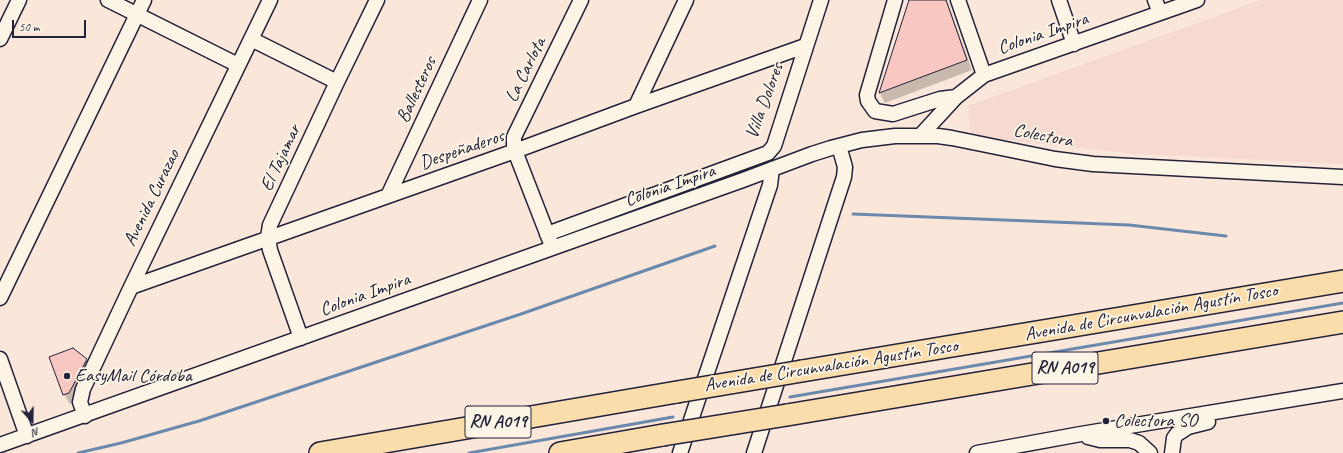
<!DOCTYPE html>
<html>
<head>
<meta charset="utf-8">
<style>
	body { margin:0 }
	#map { position:relative; width:1343px; height:453px; overflow:hidden; background:#fbe7da; font-family:Caveat,sans-serif }
	canvas { display:block }
	.north { position:absolute; left:12px; top:401px; width:40px; height:40px; -webkit-text-stroke:3px #fcf5e5; paint-order:stroke; rotate:160deg; font-size:11px; font-weight:700; line-height:16px; text-align:center; color:#22223b }
	.north::after { content:''; display:block; margin:auto; width:14px; height:18px; background:#22223b; clip-path:polygon(50% 0,100% 100%,50% 72%,0 100%) }
	.scale { position:absolute; left:12px; top:20px; width:74px; height:18px; box-sizing:border-box; border:2px solid #22223b; border-top:0; padding-left:5px; font-size:12px; line-height:14px; white-space:nowrap; color:#22223b; -webkit-text-stroke:3px #fcf5e5; paint-order:stroke }
</style>
</head>
<body>
<div id="map">
<canvas width="1343" height="453"></canvas>
<div class="north">N</div>
<div class="scale">50 m</div>
</div>
<script>
const g = document.querySelector('canvas').getContext('2d');
g.lineJoin = 'round';
function fill(path, color) { g.fillStyle = color; g.fill(path, 'evenodd'); }
const poly = rows => new Path2D(rows.map(r => 'M' + r).join(''));
function trace(path, color, width, dash) { g.strokeStyle = color; g.lineWidth = width; g.lineCap = dash ? 'butt' : 'round'; g.setLineDash(dash || []); g.stroke(path); }
function drawText(font, color, halo, rows, align = 'center') {
  g.font = font + ' Caveat,sans-serif'; g.lineWidth = 3.5; g.setLineDash([]); g.textBaseline = 'middle'; g.strokeStyle = halo; g.fillStyle = color; for (const [text, x, y, turn = 0] of rows) {
    g.save(); g.translate(x, y); g.rotate((+turn || 0) * Math.PI / 180); g.textAlign = isNaN(turn) ? turn : align; if (halo) g.strokeText(text, 0, 0); g.fillText(text, 0, 0); g.restore();
  }
}
fill(poly([
	[1261,0,1343,0,1343,164,1136,154,971,136,968,106]
]), '#f6d9cf');
fill(poly([
	[910,0,947,0,972,70,885,103,880,93],
	[86,360,92,370,75,402,70,404,64,394]
]), '#0003');
trace(poly([
	[853,214,1129,225,1226,236],
	[790,397,1343,303],
	[78,453,121,443,199,421,521,314,715,246],
	[469,453,673,417]
]), '#6a89ac', 3);
const building = poly([
	[909,0,946,0,967,60,879,93,909,0],
	[73,348,87,359,69,393,63,395,49,357,73,348]
]);
fill(building, '#f8c7c1');
trace(building, '#22223b', 1);
const minor = poly([
	[108,0,238,65],
	[895,0,867,95,868,101,875,111,893,114,940,99,956,97],
	[958,0,984,75],
	[1059,0,1074,44],
	[1155,0,1160,13],
	[0,39,19,0],
	[251,39,337,82],
	[636,106,686,0],
	[921,135,956,97,984,75,1197,0],
	[388,196,480,0],
	[547,234,768,153,774,146,821,0],
	[550,241,515,151,514,144,514,137,581,0],
	[131,287,515,151,636,106,805,46],
	[0,298,144,0],
	[301,338,270,250,268,237,270,225,337,82,377,0],
	[0,359,27,436],
	[85,416,80,402,83,389,131,287,270,0],
	[1088,437,1100,440,1130,440,1139,443,1150,453],
	[0,445,743,180,812,154,831,148,862,140,895,136,938,136,952,138,1055,159,1093,164,1343,177],
	[680,453,770,185,772,169],
	[754,453,844,177,845,167,839,146],
	[977,453,1081,434,1343,391],
	[1172,453,1174,438,1177,434,1188,427,1208,422]
]);
const highway = poly([
	[802,371,1343,281],
	[787,415,1343,322],
	[320,453,677,392],
	[560,453,663,435]
]);
trace(minor, '#22223b', 17);
trace(highway, '#22223b', 24);
trace(minor, '#fcf5e5', 14);
trace(highway, '#fbddab', 21);
const highwayBridge = poly([
	[677,392,802,371],
	[663,435,787,415]
]);
trace(highwayBridge, '#22223b', 24, []);
trace(highwayBridge, '#fbddab', 21);
for (const [x, y, r, color] of [
	[67,376,4,"#22223b"],
	[1106,421,4,"#22223b"]
]) { const dot = new Path2D(); dot.arc(x, y, r, 0, 2 * Math.PI); g.fillStyle = color; g.fill(dot); trace(dot, '#fcf5e5', 1.5); }
for (const [x, y, w] of [
	[1065,368,66],
	[498,422,66]
]) { const box = new Path2D(); box.roundRect(x - w / 2, y - 16, w, 32, 3); g.fillStyle = '#fcf5e5'; g.fill(box); trace(box, '#22223b', 1); }
drawText('bold 18px', '#22223b', null, [
	["RN A019",1065,368],
	["RN A019",498,422]
]);
drawText('19px', '#22223b', '#fcf5e5', [
	["Colonia Impira",1043,34,-19],
	["La Carlota",526,70,-64],
	["Ballesteros",417,90,-65],
	["Villa Dolores",765,101,-70],
	["Colectora",1043,136,11],
	["Despeñaderos",462,150,-19],
	["El Tajamar",281,158,-65],
	["Colonia Impira",670,186,-19],
	["Avenida Curazao",152,198,-64],
	["Colonia Impira",365,295,-20],
	["Avenida de Circunvalación Agustín Tosco",1151,313,-10],
	["Avenida de Circunvalación Agustín Tosco",831,366,-9]
]);
drawText('19px', '#22223b', '#fcf5e5', [
	["EasyMail Córdoba",75,376],
	["Colectora SO",1114,421]
], 'left');
</script>
</body>
</html>
